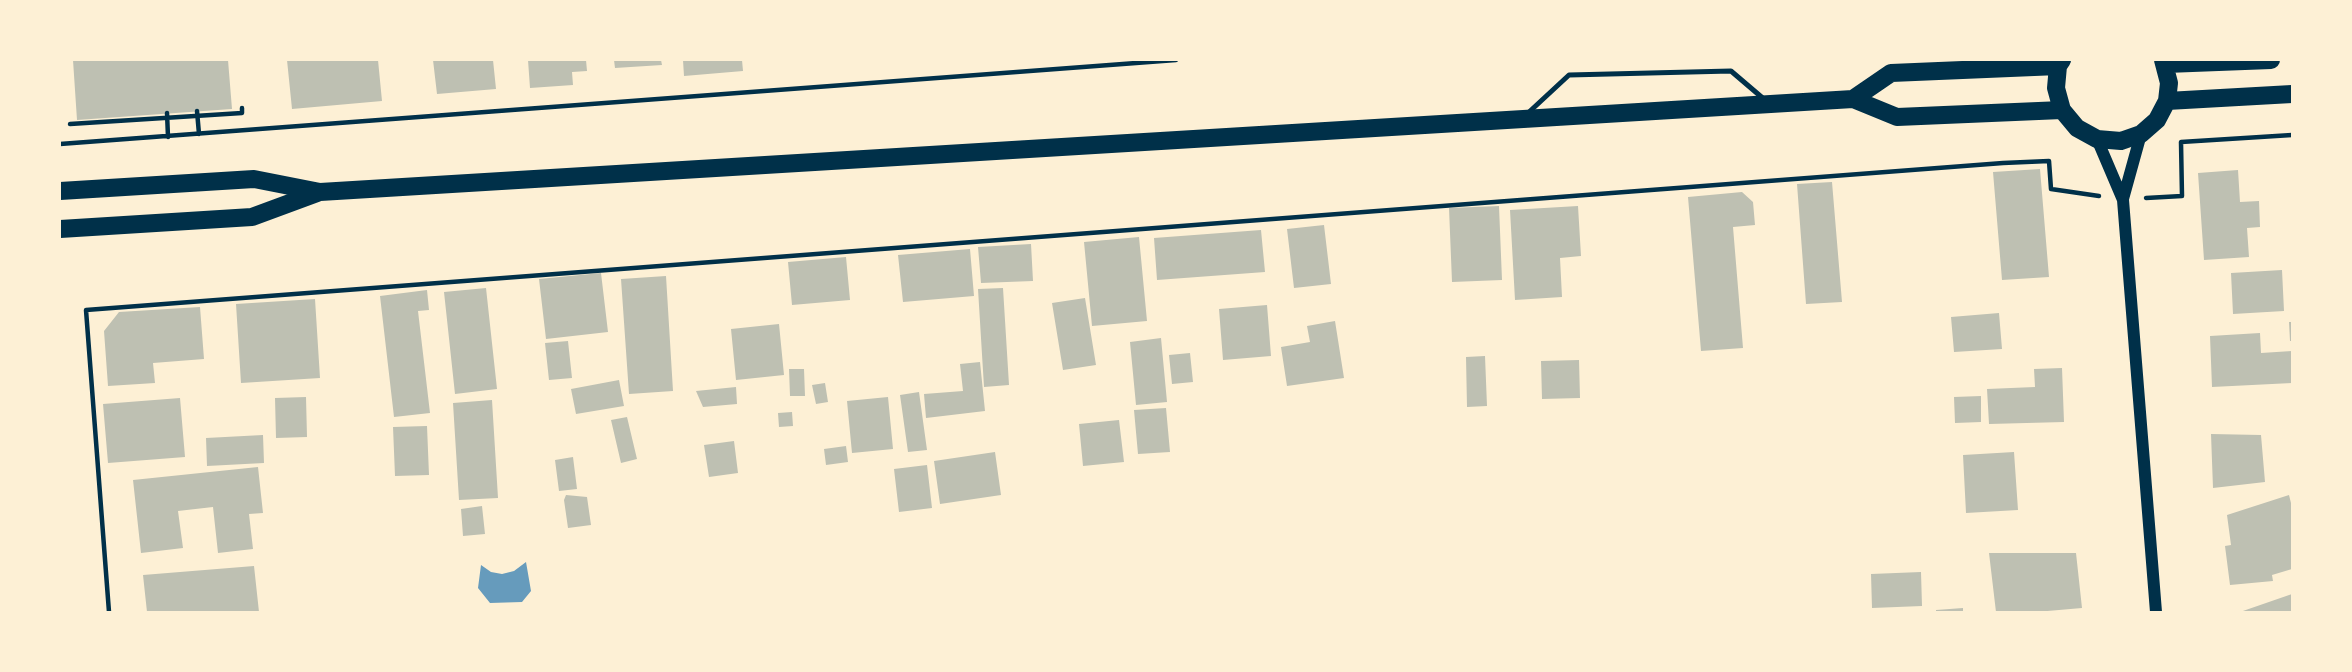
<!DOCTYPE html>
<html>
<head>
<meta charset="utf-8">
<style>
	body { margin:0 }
	#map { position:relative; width:2352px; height:672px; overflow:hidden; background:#fdf0d5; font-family:"Noto Sans",sans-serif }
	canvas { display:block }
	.frame { position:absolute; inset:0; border:61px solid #fdf0d5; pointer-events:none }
</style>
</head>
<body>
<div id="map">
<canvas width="2352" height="672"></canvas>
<div class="frame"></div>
</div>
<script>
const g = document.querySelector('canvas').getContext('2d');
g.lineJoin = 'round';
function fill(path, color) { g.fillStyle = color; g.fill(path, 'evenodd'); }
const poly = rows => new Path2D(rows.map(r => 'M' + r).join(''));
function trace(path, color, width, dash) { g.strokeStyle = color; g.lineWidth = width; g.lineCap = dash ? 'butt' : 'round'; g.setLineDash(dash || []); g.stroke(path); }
fill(poly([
	[526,562,531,591,522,602,490,603,478,588,481,565,491,572,502,574,514,571]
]), '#669bbc');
fill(poly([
	[73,60,228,60,232,109,77,120],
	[287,60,378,60,382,101,292,109],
	[433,60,493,60,496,89,437,94],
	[528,60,586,60,587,71,572,72,573,85,530,88],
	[614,60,661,60,662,65,615,68],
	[683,60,742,60,743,71,684,76],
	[2040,169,2049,277,2002,280,1993,172],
	[2238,170,2240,202,2259,201,2260,227,2247,228,2249,257,2204,260,2198,173],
	[1832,182,1842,302,1806,304,1797,184],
	[1742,192,1753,202,1755,225,1733,227,1743,348,1701,351,1688,197],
	[1499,206,1502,280,1452,282,1449,208],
	[1578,206,1581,256,1560,258,1562,297,1515,300,1510,210],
	[1324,225,1331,284,1294,288,1287,229],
	[1261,230,1265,272,1157,280,1154,238],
	[1139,237,1147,321,1092,326,1084,242],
	[1031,244,1033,281,981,283,978,247],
	[970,249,974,296,903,302,898,255],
	[846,257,850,300,792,305,788,262],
	[2282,270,2284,311,2233,314,2231,273],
	[601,273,608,332,546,339,539,279],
	[666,276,673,391,629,394,621,279],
	[486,288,497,389,455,394,444,292],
	[1003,288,1009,385,984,387,978,289],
	[427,290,429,310,418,311,430,413,394,417,380,296],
	[1085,298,1096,365,1063,370,1052,303],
	[315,299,320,378,241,383,236,304],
	[1267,305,1271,356,1223,360,1219,309],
	[200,307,204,359,153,363,155,383,108,386,104,331,119,312],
	[1999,313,2002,349,1954,352,1951,317],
	[1335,321,1344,378,1287,386,1281,347,1310,342,1307,326],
	[2289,322,2292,322,2292,341,2290,341],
	[779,324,784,375,736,380,731,329],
	[2260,333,2261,353,2292,351,2292,383,2212,387,2210,336],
	[1161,338,1167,402,1136,405,1130,342],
	[568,341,572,378,549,380,545,343],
	[1190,353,1193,382,1172,384,1169,355],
	[1485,356,1487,406,1467,407,1466,357],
	[1579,360,1580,398,1542,399,1541,361],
	[980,362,985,411,926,418,924,394,963,391,960,364],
	[2062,368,2064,422,1989,424,1987,389,2035,387,2034,369],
	[789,369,804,369,805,396,790,396],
	[619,380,624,406,576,414,571,389],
	[825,383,828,402,816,404,812,385],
	[736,387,737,404,703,407,696,391],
	[919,392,927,450,908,452,900,395],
	[1981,396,1981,422,1955,423,1954,397],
	[306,397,307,437,276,438,275,398],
	[888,397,893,449,852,453,847,401],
	[180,398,185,457,108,463,103,404],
	[492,400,498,498,459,500,453,403],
	[1166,408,1170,452,1138,454,1134,410],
	[792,412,793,426,779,427,778,413],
	[627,417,637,459,621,463,611,420],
	[1119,420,1124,462,1083,466,1079,424],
	[427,426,429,475,395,476,393,427],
	[2211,434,2261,435,2265,482,2213,488],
	[263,435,264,463,207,466,206,438],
	[734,441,738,473,709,477,704,445],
	[846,446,848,462,826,465,824,449],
	[995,452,1001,495,940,504,934,461],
	[2014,452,2018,510,1966,513,1963,455],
	[573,457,577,489,559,491,555,460],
	[927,465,932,508,899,512,894,469],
	[258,467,263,513,249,514,253,549,218,553,213,507,178,511,183,548,141,553,133,480],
	[566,495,587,497,591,525,568,528,564,500],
	[2289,495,2292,507,2292,569,2272,575,2273,581,2230,585,2225,546,2231,545,2227,515],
	[482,506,485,534,463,536,461,509],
	[1989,553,2076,553,2082,608,2036,612,1996,612],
	[254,566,259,612,147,612,143,575],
	[1921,572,1922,606,1872,608,1871,574],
	[2292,594,2292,612,2240,612],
	[1963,608,1963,612,1936,612,1936,610]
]), '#bec0b2');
trace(poly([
	[197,111,199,134],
	[167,113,168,137],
	[70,124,242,113,242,108],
	[60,144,1176,60],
	[2146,198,2182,196,2181,142,2292,135],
	[109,612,86,310,2003,163,2049,161,2051,189,2099,196]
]), '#003049', 4.5);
trace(poly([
	[1528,113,1569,75,1731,71,1765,100]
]), '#003049', 5);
trace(poly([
	[2097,139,2123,200,2156,612],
	[2123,199,2141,134]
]), '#003049', 12);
trace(poly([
	[2062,60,2058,66,2056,88,2062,110,2077,128,2097,139,2121,141,2141,134,2157,120,2167,101,2169,83,2163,60],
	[2166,64,2271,60],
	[1853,99,1891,73,2058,66],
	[2167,101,2292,94],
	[60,191,254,179,320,192,1853,99,1897,117,2062,110],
	[60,229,252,217,317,193]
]), '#003049', 18);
</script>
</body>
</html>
